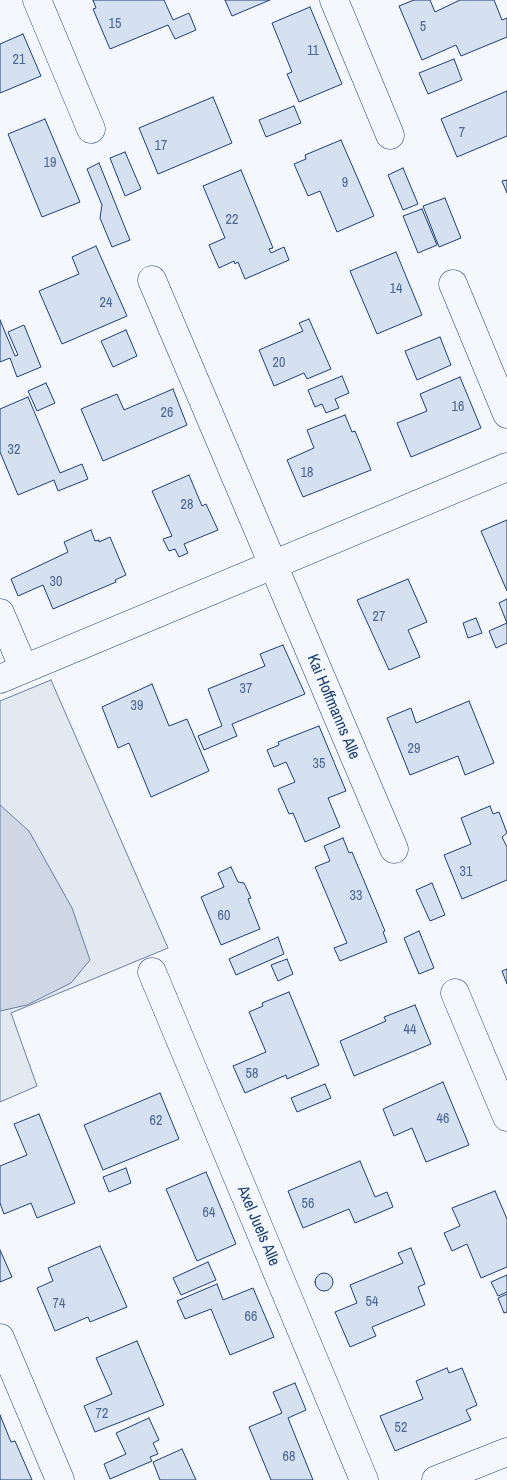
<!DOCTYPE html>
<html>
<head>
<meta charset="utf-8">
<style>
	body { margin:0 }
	canvas { display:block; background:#f4f7fb }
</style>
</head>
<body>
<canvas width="507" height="1480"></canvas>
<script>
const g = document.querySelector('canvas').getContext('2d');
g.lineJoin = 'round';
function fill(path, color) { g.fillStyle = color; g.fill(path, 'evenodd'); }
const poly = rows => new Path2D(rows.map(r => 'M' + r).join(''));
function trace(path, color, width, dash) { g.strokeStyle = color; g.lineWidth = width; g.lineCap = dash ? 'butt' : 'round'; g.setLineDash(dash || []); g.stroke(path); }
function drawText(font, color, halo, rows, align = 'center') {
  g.font = font + ' "Archivo Narrow",sans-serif'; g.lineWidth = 4; g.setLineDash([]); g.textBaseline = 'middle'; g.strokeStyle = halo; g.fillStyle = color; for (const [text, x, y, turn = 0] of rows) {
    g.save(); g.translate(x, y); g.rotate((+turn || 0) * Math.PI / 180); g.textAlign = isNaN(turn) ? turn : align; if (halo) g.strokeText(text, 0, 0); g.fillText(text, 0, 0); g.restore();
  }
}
const green = poly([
	[51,680,168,948,11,1013,37,1086,0,1102,0,701,51,680]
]);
fill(green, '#e3e9f0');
trace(green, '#687fa3', 1);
const water = poly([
	[0,805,29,831,72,908,90,960,71,983,27,1005,0,1011,0,805]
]);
fill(water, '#cfd7e4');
trace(water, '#687fa3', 1);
const building = poly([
	[93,0,164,0,173,20,189,13,196,30,175,39,168,25,110,49,93,9,96,8,93,0],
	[225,0,270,0,232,16,225,0],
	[414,0,430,0,435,12,460,0,494,0,502,20,507,18,507,37,461,56,456,45,422,60,399,6,414,0],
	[310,7,342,84,299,102,287,74,292,72,272,23,310,7],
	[23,34,41,76,0,93,0,44,23,34],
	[454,59,462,80,428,94,419,73,454,59],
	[507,91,507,136,457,157,441,119,507,91],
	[213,97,232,143,158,174,139,128,213,97],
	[294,106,301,123,266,137,259,120,294,106],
	[45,119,80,202,42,217,8,134,45,119],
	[341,140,374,216,337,232,320,191,308,196,294,164,306,159,305,155,341,140],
	[125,152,141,189,125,196,110,158,125,152],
	[99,163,130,240,112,247,100,218,102,205,87,169,99,163],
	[403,168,418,204,403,210,388,175,403,168],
	[241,170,273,248,269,249,271,253,284,247,289,260,245,279,238,262,235,264,234,261,219,268,209,245,225,238,203,186,241,170],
	[507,180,507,193,502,181,507,180],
	[445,198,461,238,439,247,423,206,445,198],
	[422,209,437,245,418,253,403,216,422,209],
	[96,246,127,316,62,344,39,291,79,274,72,257,96,246],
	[396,252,422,315,377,334,350,271,396,252],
	[309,319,331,369,307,379,304,373,274,386,259,350,303,331,299,323,309,319],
	[0,320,15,356,18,355,8,332,24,325,41,367,17,377,10,358,0,362,0,320],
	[126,330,137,356,113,367,101,341,126,330],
	[440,337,451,365,417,380,405,351,440,337],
	[342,376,349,393,335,399,339,408,326,413,322,404,315,407,308,390,342,376],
	[460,377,481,428,411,457,397,423,427,411,420,394,460,377],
	[46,383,55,403,37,411,28,391,46,383],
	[173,389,187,425,103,461,81,409,117,394,124,410,173,389],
	[28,397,60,473,82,464,88,479,58,491,54,480,18,495,0,452,0,409,28,397],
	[345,415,352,432,355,431,371,470,303,497,287,460,314,448,307,430,345,415],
	[189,475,202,506,206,504,218,530,184,544,188,553,179,557,175,549,169,551,163,539,172,536,152,491,189,475],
	[507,520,507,591,481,531,507,520],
	[91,530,95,541,99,540,99,542,110,537,126,575,115,580,116,582,53,609,43,585,18,596,11,579,68,552,64,542,91,530],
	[408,579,427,622,408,630,420,657,389,670,357,600,408,579],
	[507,599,507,623,499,603,507,599],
	[476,618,482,633,468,638,463,623,476,618],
	[507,623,507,643,496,648,489,631,507,623],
	[283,645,305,694,232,724,237,736,204,750,198,736,222,726,208,689,265,666,260,654,283,645],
	[152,684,169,726,187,719,209,771,151,797,129,743,118,748,102,707,152,684],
	[469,701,494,763,465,775,458,756,410,775,387,718,411,708,416,723,469,701],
	[319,726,346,791,328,798,340,827,305,842,293,813,289,814,278,789,295,782,286,762,274,767,267,750,279,745,278,742,319,726],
	[490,806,493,814,499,812,507,833,502,837,507,847,507,880,462,899,444,855,471,844,461,818,490,806],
	[343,838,349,853,352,852,385,931,383,932,387,942,340,961,334,948,347,943,315,867,330,861,324,846,343,838],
	[231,867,238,882,244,883,251,898,248,899,260,929,221,945,201,897,224,887,218,873,231,867],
	[432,883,445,915,430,921,416,890,432,883],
	[419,931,434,968,419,974,404,938,419,931],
	[278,937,284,954,236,975,229,959,278,937],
	[287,959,293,974,278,981,271,965,287,959],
	[507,969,507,984,502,971,507,969],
	[289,992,319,1065,287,1079,286,1075,245,1093,233,1066,266,1052,249,1012,263,1006,262,1003,289,992],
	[415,1005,431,1044,354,1076,340,1041,386,1021,384,1017,415,1005],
	[443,1082,469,1145,426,1162,412,1128,394,1136,383,1109,443,1082],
	[325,1084,331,1098,297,1112,291,1098,325,1084],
	[160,1093,179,1139,103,1170,84,1125,160,1093],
	[39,1114,75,1203,37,1218,31,1203,4,1214,0,1203,0,1166,27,1155,14,1124,39,1114],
	[360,1161,375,1197,387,1192,393,1207,355,1223,349,1209,303,1228,288,1191,360,1161],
	[126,1168,131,1183,109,1192,103,1177,126,1168],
	[206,1172,236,1244,197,1261,166,1189,206,1172],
	[495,1191,507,1219,507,1267,481,1278,467,1244,452,1251,444,1233,460,1226,452,1208,495,1191],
	[100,1246,127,1307,90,1322,88,1317,55,1331,37,1288,53,1281,48,1268,100,1246],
	[411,1248,425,1284,418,1287,425,1305,372,1327,376,1336,350,1347,335,1312,357,1303,350,1285,403,1263,398,1253,411,1248],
	[0,1250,12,1277,0,1282,0,1250],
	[208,1262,216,1280,181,1295,173,1278,208,1262],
	'315 1282a9 9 0 1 1 18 0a9 9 0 1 1-18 0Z',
	[507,1275,507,1292,498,1296,491,1282,507,1275],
	[217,1284,223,1300,253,1288,274,1337,230,1355,211,1309,185,1319,177,1301,217,1284],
	[507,1294,507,1312,504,1313,498,1298,507,1294],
	[137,1341,164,1405,95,1432,84,1406,112,1394,96,1358,137,1341],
	[447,1368,449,1373,462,1368,477,1405,466,1410,471,1420,395,1451,380,1416,423,1399,416,1381,447,1368],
	[295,1383,306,1410,288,1418,313,1480,271,1480,249,1427,282,1413,273,1392,295,1383],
	[0,1415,11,1442,15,1441,32,1480,0,1480,0,1415],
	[149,1418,159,1440,153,1443,158,1454,150,1457,152,1461,110,1479,104,1464,126,1454,116,1433,149,1418],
	[182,1449,196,1480,160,1480,153,1462,182,1449]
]);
fill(building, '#d5e0f0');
trace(building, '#1d3f73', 1);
const minor = poly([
	[37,0,91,129],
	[334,0,390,135],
	[152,280,394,849],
	[453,284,507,414],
	[0,613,24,669],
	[0,679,507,467],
	[152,972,364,1480],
	[455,993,507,1117],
	[0,1338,60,1480],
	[436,1480,507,1452]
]);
trace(minor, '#1d3f73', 29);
trace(minor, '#f4f7fb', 28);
drawText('14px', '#4b6792', null, [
	["15",115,24],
	["5",423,27],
	["11",313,51],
	["21",19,60],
	["7",462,133],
	["17",161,146],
	["19",50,163],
	["9",345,183],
	["22",232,220],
	["14",396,289],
	["24",106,303],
	["20",279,363],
	["16",458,407],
	["26",167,413],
	["32",14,450],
	["18",307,473],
	["28",187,505],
	["30",56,582],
	["27",379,617],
	["37",246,689],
	["39",137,706],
	["29",414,749],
	["35",319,764],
	["31",466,872],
	["33",356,896],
	["60",224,916],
	["44",410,1030],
	["58",252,1074],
	["46",443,1119],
	["62",156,1121],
	["56",308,1204],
	["64",209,1213],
	["54",372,1302],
	["74",59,1304],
	["66",251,1317],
	["72",102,1414],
	["52",401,1428],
	["68",289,1457]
]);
drawText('16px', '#1d3f73', '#f4f7fb', [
	["Kai Hoffmanns Alle",333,707,67],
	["Axel Juels Alle",258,1226,67]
]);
</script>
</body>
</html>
